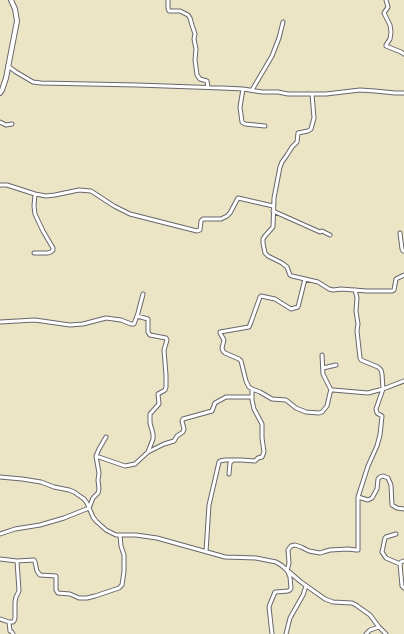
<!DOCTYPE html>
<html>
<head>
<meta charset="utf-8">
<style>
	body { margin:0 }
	canvas { display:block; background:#ebe5c6 }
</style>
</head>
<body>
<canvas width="404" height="634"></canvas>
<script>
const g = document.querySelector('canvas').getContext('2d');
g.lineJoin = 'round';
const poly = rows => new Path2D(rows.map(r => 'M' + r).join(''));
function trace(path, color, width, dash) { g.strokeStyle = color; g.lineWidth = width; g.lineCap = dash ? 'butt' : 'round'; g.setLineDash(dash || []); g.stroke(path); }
const minor = poly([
	[168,0,168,8,169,11,180,11,188,15,190,18,192,25,195,34,194,39,196,49,195,60,197,75,200,79,207,81,208,87],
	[386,0,388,7,384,13,390,25,391,32,390,39,386,45,386,46,401,52,404,54],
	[8,66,16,72,33,82,41,83,137,85,222,88,243,89,262,92,278,92,288,94,326,94,360,90,375,91,395,93,404,93],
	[243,89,240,107,242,122,245,124,265,126],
	[252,90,272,56,279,38,283,22],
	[312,94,314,118,311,129,308,131,298,133,297,142,292,147,287,155,282,162,280,167,274,198,273,227,265,236,263,239,263,243,265,253,268,256,282,263,287,267,290,275,292,276,318,282,329,289,333,290,341,289,367,291,392,291,394,290,396,279,404,275],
	[0,122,6,125,12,124],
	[0,185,7,185,35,194,46,196,55,195,79,190,91,191,114,206,130,214,197,231,200,230,201,221,203,219,221,219,227,216,230,213,238,198,273,206],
	[273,211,320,232,322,231,330,235],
	[400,233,402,249,403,251,404,251],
	[34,253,48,253,51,252,53,250,53,248,43,231,35,214,34,206,35,194],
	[137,316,148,319,148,332,150,335,166,338,167,340,164,350,166,375,166,387,165,390,158,394,159,404,150,414,150,423,153,434,153,439,148,452],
	[0,322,35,320,70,325,83,324,106,318,121,320,131,324,134,324,138,313,143,294],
	[322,355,323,374,331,390],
	[323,368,336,365],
	[252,389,260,392,272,399,286,400,296,408,306,412,319,413,322,412,327,406,330,393,331,390,333,390,368,393,383,389,404,381],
	[96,456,125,466,135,464,148,452,164,444,174,441,177,436,183,432,184,429,182,421,183,419,212,411,215,403,226,397,252,397],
	[229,474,230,463,233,460],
	[0,477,22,479,41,482,54,487,69,490,74,492,84,499,87,503,93,517,96,521,106,530,116,535,136,535,157,538,225,557,256,558,276,562,281,565,301,582,325,599,333,602,352,603,356,605,370,615,379,627,386,634],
	[358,497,368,500,372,498,377,489,378,479,380,477,383,476,388,478,391,485,392,505,397,508,404,509],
	[89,508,93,498,98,493,99,489,98,480,99,473,96,456,99,449,106,437],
	[0,534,15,529,40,525,64,518,89,508],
	[396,534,386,537,385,538,382,552,386,558,400,564],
	[206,552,209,505,219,462,220,461,225,460,241,460,255,461,258,458,262,457,264,452,262,438,262,424,254,409,252,400,252,389,249,387,246,381,241,361,239,359,225,353,223,351,222,348,224,340,220,333,220,332,249,327,251,322,260,297,261,296,275,299,291,309,298,307,305,279],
	[0,559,17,561,34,560,35,562,37,571,40,575,56,576,56,590,58,593,70,594,79,598,87,598,95,596,119,588,122,585,124,571,124,555,121,546,120,535],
	[404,561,401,562,400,564,402,586,404,588],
	[287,571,289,563,288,550,291,546,295,545,301,547,309,551,320,553,323,552,330,550,348,549,356,550,358,550,358,497,368,466,377,446,380,435,382,416,377,413,376,409,383,389,382,374,381,370,378,367,361,360,360,358,357,331,358,324,356,311,357,298,355,290],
	[0,619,9,622,10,631,12,632,13,634],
	[9,622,13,622,14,621,15,618,15,602,16,597,19,591,17,561],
	[272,634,269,607,270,604,275,592,276,592,288,591,290,590,291,588,290,577,288,572],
	[286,634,290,618,303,595,306,586],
	[366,634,370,630,379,627]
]);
const major = poly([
	[0,93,2,90,6,78,17,21,15,9,11,0]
]);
trace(minor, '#68666c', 5);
trace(major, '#68666c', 6);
trace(minor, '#fff', 3);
trace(major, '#fff', 4);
</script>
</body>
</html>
